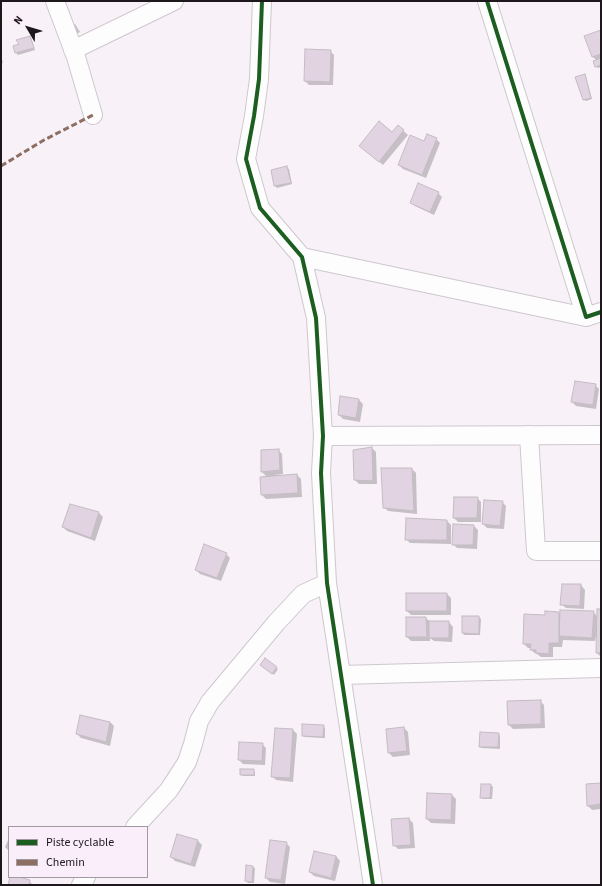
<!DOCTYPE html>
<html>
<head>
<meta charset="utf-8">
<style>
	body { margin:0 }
	#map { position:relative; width:602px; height:886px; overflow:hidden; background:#f8f1f8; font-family:"Source Sans 3",sans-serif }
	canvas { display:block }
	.frame { position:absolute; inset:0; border:2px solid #1c181c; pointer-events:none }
	.legend { position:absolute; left:8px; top:826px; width:140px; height:52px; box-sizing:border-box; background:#fbeefb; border:1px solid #a298a2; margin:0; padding:5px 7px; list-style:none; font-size:12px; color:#1c181c }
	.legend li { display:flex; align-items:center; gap:8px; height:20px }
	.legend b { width:20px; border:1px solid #a298a2 }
	.north { position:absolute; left:8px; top:8px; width:40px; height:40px; -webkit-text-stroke:3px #fbeefb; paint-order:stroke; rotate:308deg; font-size:11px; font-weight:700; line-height:16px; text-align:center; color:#1c181c }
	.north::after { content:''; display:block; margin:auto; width:14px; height:18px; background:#1c181c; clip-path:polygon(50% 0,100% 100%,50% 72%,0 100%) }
</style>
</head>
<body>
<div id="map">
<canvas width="602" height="886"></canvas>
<div class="frame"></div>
<ul class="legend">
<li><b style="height:5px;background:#1b5e20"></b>Piste cyclable</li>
<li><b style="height:5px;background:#8d6e63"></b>Chemin</li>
</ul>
<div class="north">N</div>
</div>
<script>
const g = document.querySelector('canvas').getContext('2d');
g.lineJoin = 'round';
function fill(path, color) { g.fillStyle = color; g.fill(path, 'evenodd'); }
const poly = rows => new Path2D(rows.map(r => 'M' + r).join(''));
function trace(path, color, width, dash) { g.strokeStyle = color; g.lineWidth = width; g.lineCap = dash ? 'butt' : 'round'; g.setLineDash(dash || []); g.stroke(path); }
fill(poly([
	[75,24,80,32,74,35,69,27],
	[601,31,601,67,598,68,596,67,594,61,596,60,593,57],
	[29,37,31,38,35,50,18,55,16,53,14,46,21,44],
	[330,51,334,55,333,85,309,85,305,81],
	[1,55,3,63,1,63],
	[584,75,586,77,592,99,586,101,584,100],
	[398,126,408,135,383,165,360,146,392,133],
	[436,139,440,143,426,178,403,169,399,165,425,142],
	[287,168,289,169,292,184,277,188,275,186,272,171],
	[438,193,442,197,434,215,415,206,411,202],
	[595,385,599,389,596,409,576,406,572,402],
	[341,397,359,400,363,404,360,422,343,419,339,415],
	[372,448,376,452,377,484,359,484,355,480],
	[278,450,282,454,283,474,275,475,275,477,297,475,301,479,302,497,266,499,262,495,261,478,267,477,262,472],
	[412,469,416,473,417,514,388,511,384,507],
	[477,498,481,502,481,522,458,522,454,518],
	[502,502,506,506,504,529,487,528,483,524],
	[99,513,103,517,95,541,67,531,63,527],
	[447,521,451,525,451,544,410,543,406,539],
	[454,525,474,526,478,530,477,549,457,548,453,544],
	[226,554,230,558,221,581,200,574,196,570],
	[581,585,585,590,584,609,566,608,561,604],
	[447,594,451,598,451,615,411,615,407,611],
	[601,610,601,657,597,653,598,636,596,636,595,641,563,640,562,647,553,647,553,657,541,657,537,654,536,654,531,650,531,648,528,648,524,644,546,616,559,613,561,615,593,612,598,617],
	[479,617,481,619,480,635,464,635,463,633],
	[426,618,430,622,449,622,453,627,452,642,434,641,430,638,430,641,411,641,407,637],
	[265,660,278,669,274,675,263,667],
	[540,701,544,705,545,728,513,729,509,725],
	[110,722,114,726,110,746,81,738,77,734],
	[323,726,325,728,325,738,305,737,303,736],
	[404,728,408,732,410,755,393,757,389,753],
	[293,730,297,734,293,782,276,780,272,776],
	[499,734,500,736,500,749,481,748,480,746],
	[262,744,266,748,265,765,243,764,239,760],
	[253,770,255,772,255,776,243,776,241,774],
	[601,784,601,809,592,810,588,806,587,785],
	[491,785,493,787,492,799,483,799,481,797],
	[452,795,456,799,455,824,431,823,427,819],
	[409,819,413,823,415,848,398,849,394,845],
	[9,838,9,851,5,847],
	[198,841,202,845,195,867,175,861,171,857],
	[286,843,290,847,285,884,270,882,266,878],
	[336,856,340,861,335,881,314,876,310,872],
	[247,866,253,867,255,868,254,883,248,883,246,881],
	[11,877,15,877,29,881,33,885,9,885]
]), '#0003');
const building = poly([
	[601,30,601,54,592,57,584,36,601,30],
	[30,36,34,48,15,53,13,46,19,44,16,40,30,36],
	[305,49,331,50,330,82,304,81,305,49],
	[601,58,601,65,595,67,593,61,601,58],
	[585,74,591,98,583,100,575,77,585,74],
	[379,121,392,132,398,125,404,130,379,162,359,146,379,121],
	[427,134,437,138,422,175,398,165,410,135,424,141,427,134],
	[287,166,291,183,274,186,271,170,287,166],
	[418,183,439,192,430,212,410,203,418,183],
	[575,381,596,384,593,405,571,402,575,381],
	[340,396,359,399,356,418,338,415,340,396],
	[372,447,373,481,354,480,353,450,372,447],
	[279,449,280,470,261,472,261,450,279,449],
	[381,468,412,468,414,511,383,508,381,468],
	[297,474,298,493,261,495,260,477,297,474],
	[454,497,478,497,477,518,453,518,454,497],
	[484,500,503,501,500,526,482,524,484,500],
	[70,504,99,512,91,538,62,527,70,504],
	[406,518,447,520,447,540,405,540,406,518],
	[453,524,474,525,473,545,452,545,453,524],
	[204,544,227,553,217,578,195,570,204,544],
	[562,584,581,584,580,606,560,605,562,584],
	[406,593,447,593,447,611,406,611,406,593],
	[597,609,601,609,601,653,596,653,597,609],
	[560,610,594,611,592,638,559,636,560,610],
	[545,611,559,612,559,643,549,643,549,654,536,653,536,650,530,650,531,644,523,644,524,614,545,615,545,611],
	[462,616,479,616,479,634,462,633,462,616],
	[406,617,426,617,427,637,406,637,406,617],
	[429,621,449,621,449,638,429,638,429,621],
	[265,658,277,667,272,674,260,665,265,658],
	[541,700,541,724,508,725,507,701,541,700],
	[80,715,110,722,106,742,76,734,80,715],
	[302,724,324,725,323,737,302,736,302,724],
	[404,727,407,751,388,753,386,729,404,727],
	[275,728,293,729,290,778,271,777,275,728],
	[480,732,499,733,498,747,479,747,480,732],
	[239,742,263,743,262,761,238,760,239,742],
	[240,769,254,769,254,775,240,775,240,769],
	[601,783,601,804,587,806,586,784,601,783],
	[481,784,491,784,490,798,480,798,481,784],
	[427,793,452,794,451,820,426,819,427,793],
	[409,818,411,845,393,846,391,819,409,818],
	[177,834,198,840,191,864,170,857,177,834],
	[270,840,287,842,281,880,265,878,270,840],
	[314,851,336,856,331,878,309,872,314,851],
	[246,865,253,866,252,882,245,881,246,865],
	[10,877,19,877,30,880,29,885,8,885,10,877]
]);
fill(building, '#e2d3e3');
trace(building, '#c2bdc2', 1);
const minor = poly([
	[55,1,76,57,93,115],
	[262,1,259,79,254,116,246,159,260,208,302,257,316,318,323,436,321,473,327,583,373,885],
	[487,1,586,317,601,312],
	[73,50,174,1],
	[302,257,586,317],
	[529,435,536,551,601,551],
	[323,436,601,435],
	[341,675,601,668],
	[135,827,169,790,187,762,193,744,199,721,210,702,276,623,303,594,327,583],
	[81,885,86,877]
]);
trace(minor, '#cdc8cd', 20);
trace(minor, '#fefdfe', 18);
trace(poly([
	[1,166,44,140,93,115]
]), '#8d6e63', 3, [6, 3]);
trace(poly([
	[262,1,259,79,254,116,246,159,260,208,302,257,316,318,323,436,321,473,327,583,373,885],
	[487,1,586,317,601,312]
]), '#1b5e20', 4);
</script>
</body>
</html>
